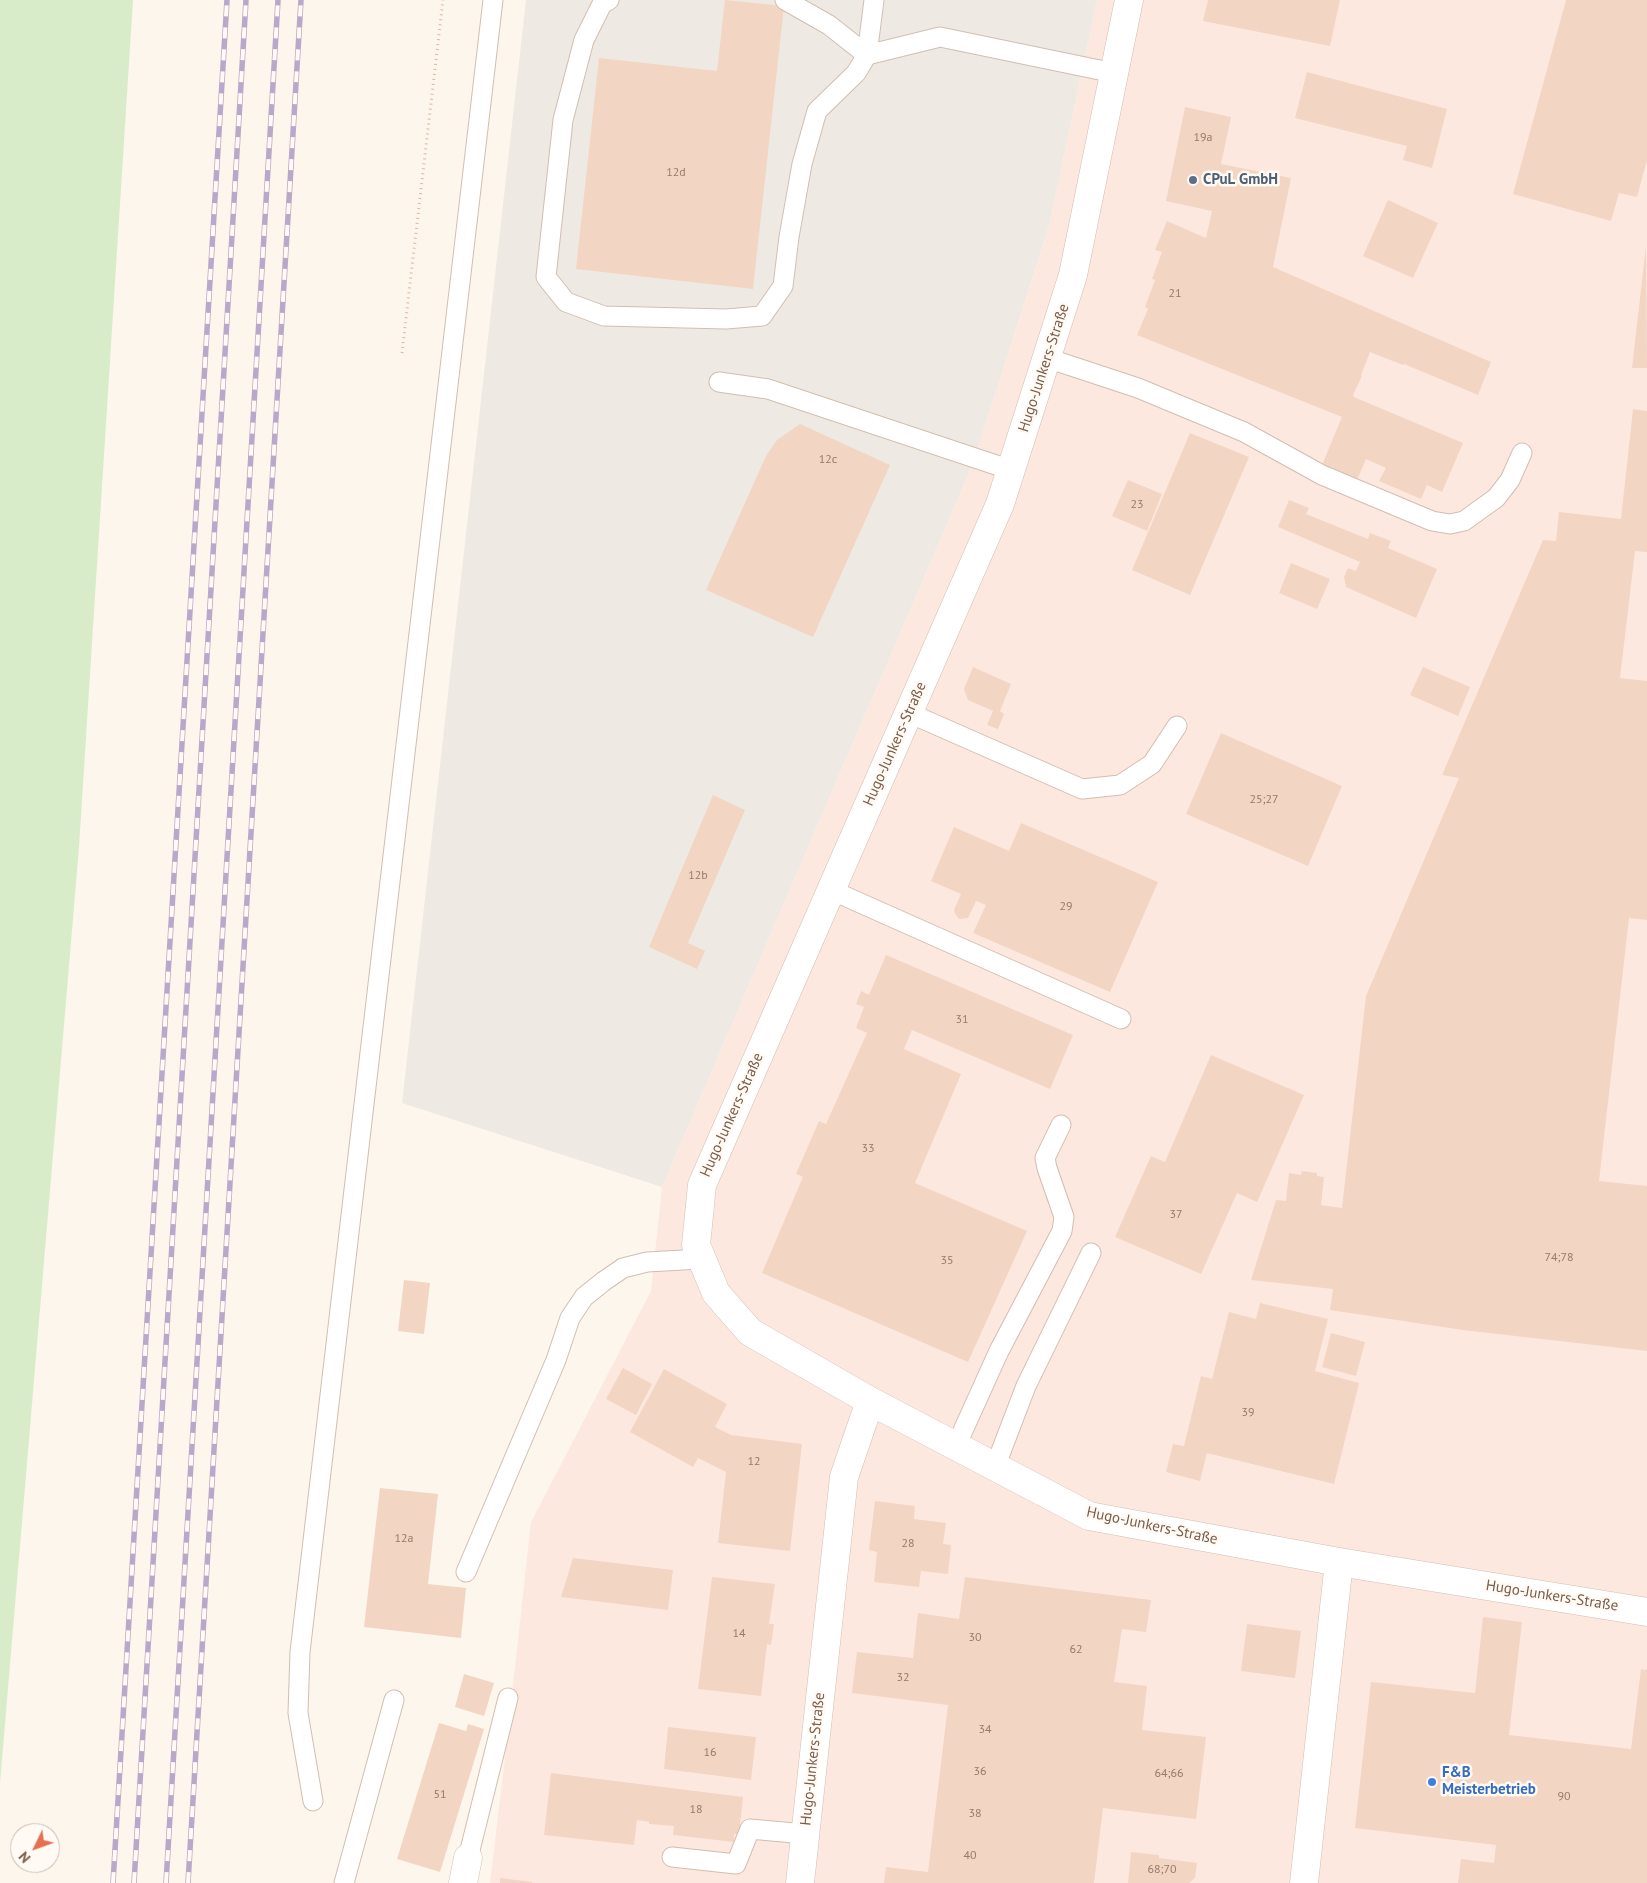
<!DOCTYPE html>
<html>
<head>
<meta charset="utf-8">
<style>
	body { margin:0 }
	#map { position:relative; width:1647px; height:1883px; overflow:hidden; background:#fdf6ec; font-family:"PT Sans",sans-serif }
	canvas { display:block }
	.north { position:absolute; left:10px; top:1823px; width:50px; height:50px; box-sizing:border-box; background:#fffaf3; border:1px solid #cabbb1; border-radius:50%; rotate:228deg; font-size:14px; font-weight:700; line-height:20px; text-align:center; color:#7a5c4d }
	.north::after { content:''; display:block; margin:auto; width:18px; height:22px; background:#e76f51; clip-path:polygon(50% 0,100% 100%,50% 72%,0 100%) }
</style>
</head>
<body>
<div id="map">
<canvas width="1647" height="1883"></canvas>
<div class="north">N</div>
</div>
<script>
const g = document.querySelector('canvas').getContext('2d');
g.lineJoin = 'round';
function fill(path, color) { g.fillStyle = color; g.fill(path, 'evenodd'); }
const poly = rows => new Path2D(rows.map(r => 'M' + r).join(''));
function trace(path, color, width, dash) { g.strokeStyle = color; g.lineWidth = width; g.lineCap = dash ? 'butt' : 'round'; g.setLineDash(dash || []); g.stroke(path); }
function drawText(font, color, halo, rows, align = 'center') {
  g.font = font + ' "PT Sans",sans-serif'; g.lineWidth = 5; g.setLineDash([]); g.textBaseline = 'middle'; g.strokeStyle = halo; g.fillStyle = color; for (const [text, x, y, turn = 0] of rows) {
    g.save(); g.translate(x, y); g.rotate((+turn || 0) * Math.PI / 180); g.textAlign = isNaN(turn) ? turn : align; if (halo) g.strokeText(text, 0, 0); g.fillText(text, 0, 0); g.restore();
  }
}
fill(poly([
	[1097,0,1647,0,1647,1883,490,1883,507,1740,531,1522,651,1291,662,1187,972,466,1049,226]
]), '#fde8e0');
fill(poly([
	[526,0,1097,0,1049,226,972,466,662,1187,402,1103]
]), '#efe9e4');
fill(poly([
	[0,0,133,0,79,847,0,1783]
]), '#d8ecc9');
fill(poly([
	[725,0,784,6,753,289,576,269,599,58,717,71],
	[1208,0,1340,0,1330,46,1203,21],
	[1566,0,1647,0,1647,160,1637,197,1619,193,1611,221,1513,194],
	[1307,72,1447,109,1432,168,1403,160,1407,146,1295,118],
	[1185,107,1231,117,1221,164,1291,178,1273,267,1491,362,1478,395,1404,364,1403,365,1370,352,1361,375,1362,376,1353,395,1354,397,1463,443,1442,492,1427,485,1421,499,1379,481,1386,468,1366,459,1357,480,1322,465,1342,417,1137,335,1148,309,1145,307,1155,280,1152,279,1162,252,1155,250,1167,221,1206,238,1212,211,1166,201],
	[1388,200,1438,223,1413,278,1363,256],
	[1646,246,1647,368,1632,368],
	[1633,409,1647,411,1647,552,1635,551,1620,678,1647,681,1647,920,1629,918,1599,1181,1647,1186,1647,1351,1463,1330,1330,1310,1333,1289,1251,1280,1276,1200,1286,1201,1289,1173,1301,1175,1302,1171,1317,1173,1317,1176,1324,1177,1321,1205,1342,1208,1366,996,1459,778,1442,775,1543,540,1556,541,1559,512,1621,519],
	[800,424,890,465,813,637,706,590,766,456,777,440],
	[1190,433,1249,457,1190,595,1132,570],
	[1128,480,1162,494,1147,531,1112,516],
	[1289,500,1309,508,1306,514,1368,539,1370,533,1391,541,1388,548,1437,569,1416,618,1346,587,1344,577,1348,568,1356,571,1360,562,1278,527],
	[1291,563,1330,579,1317,609,1279,593],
	[973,667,1011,684,1000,711,1004,714,998,729,987,725,993,711,968,700,964,689],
	[1423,667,1470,687,1458,716,1410,695],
	[1221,733,1342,786,1308,866,1186,814],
	[713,795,745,810,688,943,705,951,697,969,649,947],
	[1021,823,1158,882,1110,992,973,933,986,905,976,901,968,918,959,919,955,914,954,910,961,894,931,881,954,827,1009,851],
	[886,955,1073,1035,1050,1089,912,1030,904,1049,961,1074,915,1183,1027,1231,968,1362,762,1273,803,1177,796,1174,819,1121,826,1124,867,1033,856,1028,864,1007,856,1004,861,991,869,995],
	[1211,1055,1304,1095,1257,1202,1237,1193,1201,1274,1115,1237,1151,1156,1165,1162],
	[404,1280,430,1283,424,1334,398,1331],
	[1260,1303,1328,1319,1315,1371,1359,1383,1334,1484,1207,1453,1200,1481,1166,1472,1173,1444,1184,1446,1201,1376,1212,1379,1229,1312,1256,1319],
	[1331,1333,1365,1342,1356,1376,1322,1367],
	[623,1368,652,1384,636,1415,606,1399],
	[664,1369,727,1404,715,1427,731,1435,802,1444,790,1551,718,1543,726,1472,698,1458,693,1467,630,1432],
	[380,1488,438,1494,428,1584,466,1588,461,1638,364,1627],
	[875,1501,915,1506,914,1519,946,1523,943,1544,951,1545,948,1574,921,1571,919,1587,874,1582,877,1552,869,1550],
	[573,1558,673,1570,668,1610,561,1597],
	[712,1577,775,1584,769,1624,774,1624,771,1645,767,1644,761,1696,698,1689],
	[965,1577,1151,1600,1146,1632,1122,1629,1114,1682,1147,1686,1142,1730,1206,1737,1196,1819,1103,1808,1094,1883,884,1883,886,1867,928,1872,948,1705,852,1693,857,1652,913,1658,918,1613,959,1619],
	[1483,1617,1522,1622,1509,1735,1631,1749,1641,1669,1647,1670,1647,1883,1458,1883,1461,1859,1494,1863,1496,1845,1355,1828,1371,1682,1475,1693],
	[1247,1624,1301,1631,1295,1678,1241,1671],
	[464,1674,494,1683,484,1716,455,1707],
	[439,1723,466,1731,468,1724,484,1729,440,1872,397,1859],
	[668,1727,756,1737,751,1780,664,1769],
	[551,1773,743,1797,739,1834,734,1834,734,1842,673,1835,674,1826,649,1824,649,1822,637,1820,634,1845,544,1835],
	[1131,1852,1159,1855,1159,1858,1197,1863,1195,1878,1189,1883,1128,1883],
	[500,1878,532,1882,532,1883,500,1883]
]), '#f3d5c3');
const lane = poly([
	[609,0,602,4,584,40,563,120,546,277,566,302,604,316,726,319,762,316,783,286,789,237,802,164,817,111,856,73,867,55,874,0],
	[785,0,829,25,867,55],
	[867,55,940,37,1114,73],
	[1047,358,1138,388,1244,432,1322,475,1432,521,1450,524,1464,521,1496,498,1510,480,1522,453],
	[719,382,768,389,1011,470],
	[909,713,1082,789,1120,785,1152,764,1177,726],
	[831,890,1121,1019],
	[956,1446,999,1351,1062,1231,1064,1217,1047,1168,1045,1158,1061,1125],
	[995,1467,1026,1386,1091,1253],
	[466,1572,556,1360,570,1318,584,1297,604,1281,623,1268,647,1262,701,1259],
	[313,1801,298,1713,300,1652,493,0],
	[672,1857,736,1864,750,1829,805,1834],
	[468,1858,508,1698],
	[344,1883,394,1700]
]);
const street = poly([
	[1129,0,1073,275,1000,504,702,1185,696,1245,716,1293,750,1332,870,1401,1089,1516,1339,1562,1647,1612],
	[463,1883,468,1858],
	[800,1883,844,1477,870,1401],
	[1304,1883,1339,1562]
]);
trace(lane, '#d1beb0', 21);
trace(street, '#d1beb0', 29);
trace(poly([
	[402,353,443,0]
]), '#d9b8a5', 3, [1, 4]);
trace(lane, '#fff', 19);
trace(street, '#fff', 28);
const rail = poly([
	[113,1883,227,0],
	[134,1883,246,0],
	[166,1883,278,0],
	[188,1883,301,0]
]);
trace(rail, '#b9a8c9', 5.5);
trace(rail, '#fffaf3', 4, [11]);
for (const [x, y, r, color] of [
	[1193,180,5,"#5c6f8a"],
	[1432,1782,5,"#3f7fe0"]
]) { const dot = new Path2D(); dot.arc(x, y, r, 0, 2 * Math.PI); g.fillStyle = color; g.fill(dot); trace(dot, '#fffaf3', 2); }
drawText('12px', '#987a6a', null, [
	["19a",1203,138],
	["12d",676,173],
	["21",1175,294],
	["12c",828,460],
	["23",1137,505],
	["25;27",1264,800],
	["12b",698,876],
	["29",1066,907],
	["31",962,1020],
	["33",868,1149],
	["37",1176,1215],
	["74;78",1559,1258],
	["35",947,1261],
	["39",1248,1413],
	["12",754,1462],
	["12a",404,1539],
	["28",908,1544],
	["14",739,1634],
	["30",975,1638],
	["62",1076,1650],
	["32",903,1678],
	["34",985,1730],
	["16",710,1753],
	["36",980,1772],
	["64;66",1169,1774],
	["51",440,1795],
	["90",1564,1797],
	["18",696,1810],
	["38",975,1814],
	["40",970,1856],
	["68;70",1162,1870]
]);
drawText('bold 15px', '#4e5e75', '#fffaf3', [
	["CPuL GmbH",1203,180]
], 'left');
drawText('15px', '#7a5c4d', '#fffaf3', [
	["Hugo-Junkers-Straße",1044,368,-72],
	["Hugo-Junkers-Straße",895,744,-66],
	["Hugo-Junkers-Straße",732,1115,-66],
	["Hugo-Junkers-Straße",1152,1526,12],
	["Hugo-Junkers-Straße",1552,1596,9],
	["Hugo-Junkers-Straße",813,1759,-84]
]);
drawText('bold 15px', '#366cbe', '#fffaf3', [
	["F&B",1442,1773],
	["Meisterbetrieb",1442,1790]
], 'left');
</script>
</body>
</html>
